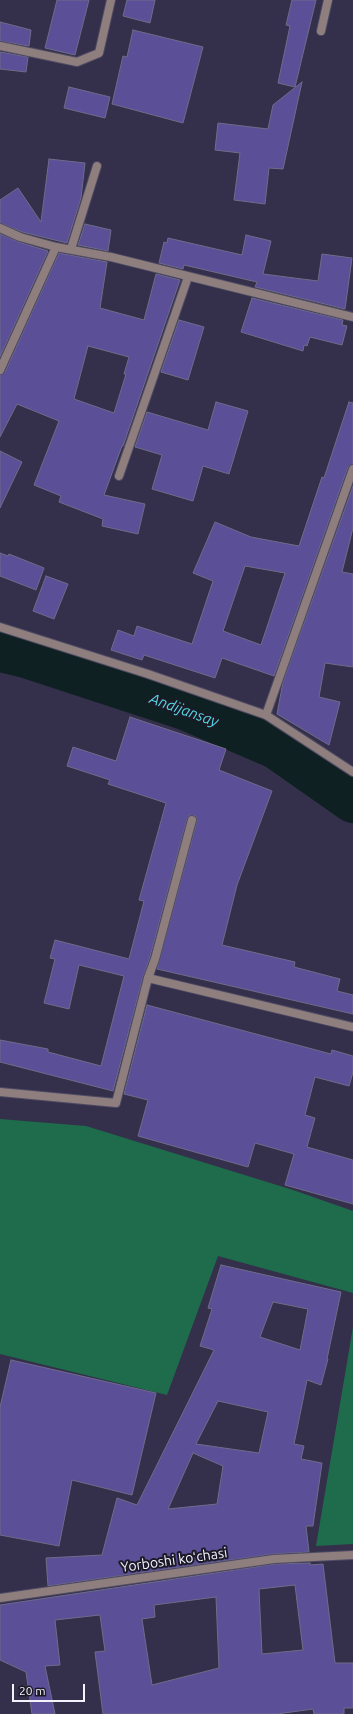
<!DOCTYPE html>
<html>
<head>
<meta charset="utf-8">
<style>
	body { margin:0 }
	#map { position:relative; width:353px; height:1714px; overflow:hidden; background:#34304b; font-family:Ubuntu,sans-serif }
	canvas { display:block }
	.scale { position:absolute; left:12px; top:1684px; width:73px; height:18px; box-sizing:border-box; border:2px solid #f3f2fd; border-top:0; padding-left:5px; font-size:12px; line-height:14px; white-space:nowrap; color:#f3f2fd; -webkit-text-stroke:3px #1b1a26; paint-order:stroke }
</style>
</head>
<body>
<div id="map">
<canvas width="353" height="1714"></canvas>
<div class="scale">20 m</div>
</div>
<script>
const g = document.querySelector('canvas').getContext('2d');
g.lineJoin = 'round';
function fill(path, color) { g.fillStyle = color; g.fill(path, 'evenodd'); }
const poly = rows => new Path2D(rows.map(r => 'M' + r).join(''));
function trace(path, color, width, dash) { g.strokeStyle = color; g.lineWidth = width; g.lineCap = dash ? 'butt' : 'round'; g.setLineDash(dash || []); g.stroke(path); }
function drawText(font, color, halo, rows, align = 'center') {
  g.font = font + ' Ubuntu,sans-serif'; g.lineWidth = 4; g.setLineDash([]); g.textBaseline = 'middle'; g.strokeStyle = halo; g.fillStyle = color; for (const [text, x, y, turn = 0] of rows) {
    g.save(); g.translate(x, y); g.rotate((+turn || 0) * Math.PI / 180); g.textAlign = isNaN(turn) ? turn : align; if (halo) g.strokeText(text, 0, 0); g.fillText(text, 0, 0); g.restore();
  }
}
fill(poly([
	[0,1119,86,1126,293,1190,353,1211,353,1293,218,1256,167,1395,0,1354],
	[353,1327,353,1544,316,1546]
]), '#1f6c4d');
trace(poly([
	[0,650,26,656,185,708,276,747,353,801]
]), '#0f2022', 44);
const building = poly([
	[57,0,89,0,75,55,45,48,57,0],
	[127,0,155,0,150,23,123,16,127,0],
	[292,0,316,0,295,87,278,83,290,26,286,25,292,0],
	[0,22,31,30,29,46,0,41,0,22],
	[133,30,203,47,183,123,112,104,123,56,127,57,133,30],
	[0,52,28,57,26,72,0,69,0,52],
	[302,82,283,169,269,168,265,204,234,200,240,153,215,150,218,123,268,129,273,105,302,82],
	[69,87,110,97,105,118,64,108,69,87],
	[49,159,85,163,81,198,67,243,22,232,0,223,0,200,18,188,41,222,49,159],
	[85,224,111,230,108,251,78,245,85,224],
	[0,234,19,242,48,251,0,357,0,234],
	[246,235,271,241,263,274,318,281,322,254,352,258,345,309,255,287,257,282,184,265,183,269,159,263,164,242,167,243,168,238,242,255,246,235],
	[59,253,107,262,100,308,144,320,156,274,180,280,123,446,122,446,104,495,145,504,138,534,102,526,103,519,59,502,61,496,34,485,59,421,17,404,0,437,0,375,5,372,59,253],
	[88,346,129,357,124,374,126,374,114,413,74,399,88,346],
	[252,298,343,320,342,325,347,326,342,345,310,337,307,346,304,345,303,351,241,332,252,298],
	[179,320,204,327,188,380,161,372,179,320],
	[216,402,248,411,229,474,203,466,193,501,152,489,162,455,135,447,147,412,208,430,216,402],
	[349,402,353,403,353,464,348,467,274,676,222,658,215,678,144,655,142,660,111,650,118,630,134,636,137,626,192,644,213,581,193,573,215,522,251,537,299,546,322,477,324,478,349,402],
	[245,566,285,573,261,645,223,631,245,566],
	[0,451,22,462,0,508,0,451],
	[353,486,353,528,342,572,353,574,353,667,325,663,319,697,340,702,329,745,277,714,283,682,353,486],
	[0,553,8,556,9,554,44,568,36,590,0,576,0,553],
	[46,576,68,584,54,619,33,611,46,576],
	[130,717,226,749,219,770,272,791,237,885,222,945,295,962,294,967,340,979,337,991,353,995,353,1014,157,969,197,821,196,816,190,815,187,819,150,957,143,977,113,1091,0,1062,0,1040,48,1049,48,1052,101,1066,124,976,79,965,69,1009,44,1003,55,959,50,958,55,940,129,959,144,901,139,900,166,803,108,784,110,780,67,766,73,747,116,761,130,717],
	[147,1005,331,1054,332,1050,353,1056,353,1072,349,1086,315,1077,305,1115,315,1118,307,1147,353,1160,353,1204,285,1185,294,1154,255,1143,248,1167,138,1136,148,1100,124,1094,147,1005],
	[221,1265,341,1292,327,1359,328,1359,321,1385,307,1380,294,1444,304,1446,301,1459,322,1463,313,1526,306,1526,309,1552,273,1554,48,1586,46,1558,102,1555,117,1498,137,1505,214,1350,200,1346,212,1309,208,1308,221,1265],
	[273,1302,308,1309,300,1350,260,1337,273,1302],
	[218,1401,268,1412,259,1453,196,1444,218,1401],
	[193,1453,223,1466,217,1504,168,1509,193,1453],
	[11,1360,156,1393,132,1495,72,1480,59,1546,0,1535,0,1407,11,1360],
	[310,1563,310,1565,323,1564,335,1663,353,1663,353,1708,344,1708,344,1714,314,1714,313,1709,277,1714,103,1714,95,1652,105,1651,100,1615,55,1620,60,1665,45,1666,55,1714,32,1714,26,1672,0,1660,0,1605,275,1564,310,1563],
	[295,1585,303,1650,262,1654,259,1589,295,1585],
	[216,1597,219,1668,152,1685,142,1619,155,1617,154,1605,216,1597]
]);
fill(building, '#5b4f97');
trace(building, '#6f6c8a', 1);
const lane = poly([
	[71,249,97,166],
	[0,370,56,247],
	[119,476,188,277],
	[266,715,353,469],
	[148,978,155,959,192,820]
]);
const street = poly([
	[321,31,328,0],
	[0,46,77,62,99,53,111,0],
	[0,228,20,237,56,247,111,257,353,317],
	[0,627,148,674,266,715,353,772],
	[0,1092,116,1103,148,978,353,1027],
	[0,1598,274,1559,353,1555]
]);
trace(lane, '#4f4b64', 10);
trace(street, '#4f4b64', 10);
trace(lane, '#8f7e7e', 8);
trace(street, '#8f7e7e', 8);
drawText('14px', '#f3f2fd', '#1b1a26', [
	["Yorboshi koʻchasi",174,1560,-8]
]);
drawText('italic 15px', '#53d7e3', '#1b1a26', [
	["Andijansay",184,710,20]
]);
</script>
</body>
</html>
